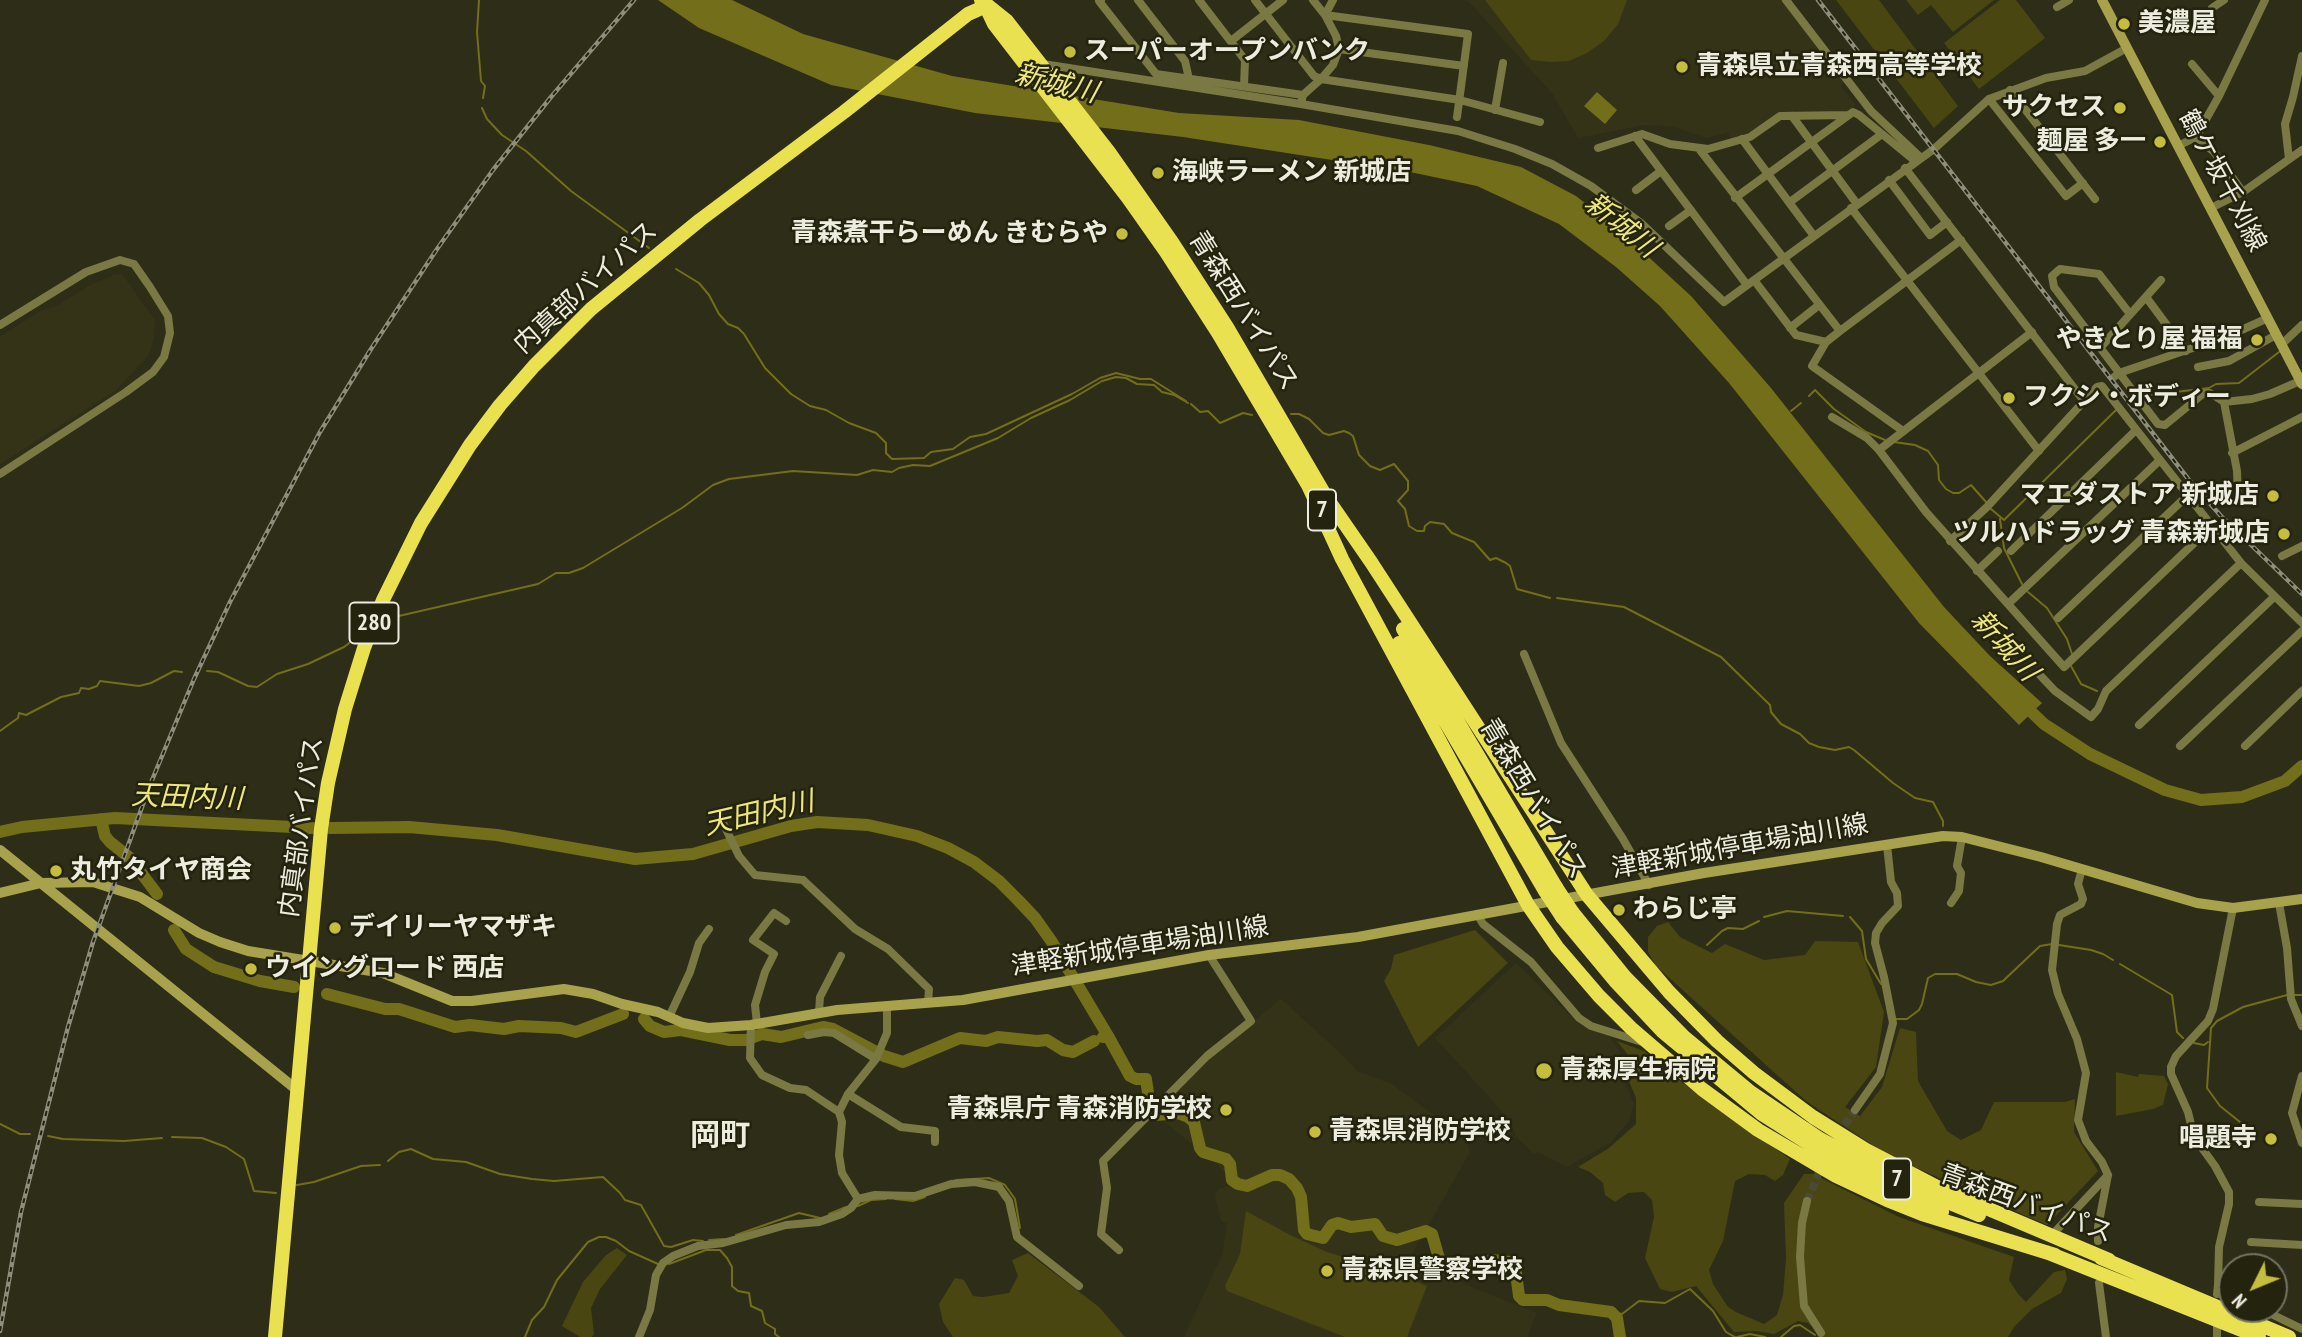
<!DOCTYPE html>
<html>
<head>
<meta charset="utf-8">
<style>
	body { margin:0 }
	#map { position:relative; width:2302px; height:1337px; overflow:hidden; background:#2e2d18; font-family:"PT Sans Narrow",sans-serif }
	canvas { display:block }
	.north { position:absolute; left:2218px; top:1253px; width:70px; height:70px; box-sizing:border-box; background:#24230e; border:2px solid #747362; border-radius:50%; rotate:227deg; font-size:19px; font-weight:700; line-height:28px; text-align:center; color:#ececdf }
	.north::after { content:''; display:block; margin:auto; width:24px; height:32px; background:#c4bd3e; clip-path:polygon(50% 0,100% 100%,50% 72%,0 100%) }
</style>
</head>
<body>
<div id="map">
<canvas width="2302" height="1337"></canvas>
<div class="north">N</div>
</div>
<script>
const g = document.querySelector('canvas').getContext('2d');
g.lineJoin = 'round';
function fill(path, color) { g.fillStyle = color; g.fill(path, 'evenodd'); }
const poly = rows => new Path2D(rows.map(r => 'M' + r).join(''));
function trace(path, color, width, dash) { g.strokeStyle = color; g.lineWidth = width; g.lineCap = dash ? 'butt' : 'round'; g.setLineDash(dash || []); g.stroke(path); }
function drawText(font, color, halo, rows, align = 'center') {
  g.font = font + ' "PT Sans Narrow","Noto Sans JP",sans-serif'; g.lineWidth = 5; g.setLineDash([]); g.textBaseline = 'middle'; g.strokeStyle = halo; g.fillStyle = color; for (const [text, x, y, turn = 0] of rows) {
    g.save(); g.translate(x, y); g.rotate((+turn || 0) * Math.PI / 180); g.textAlign = isNaN(turn) ? turn : align; if (halo) g.strokeText(text, 0, 0); g.fillText(text, 0, 0); g.restore();
  }
}
fill(poly([
	[1460,0,1782,0,1845,81,1841,87,1856,105,1848,111,1780,113,1748,133,1731,138,1729,132,1707,138,1671,126,1644,125,1578,138,1552,93,1468,1],
	[122,274,155,320,154,338,148,356,115,391,0,464,0,337,40,311,57,306,92,284,114,275],
	[1516,963,1581,1026,1610,1037,1625,1060,1624,1081,1634,1104,1629,1121,1610,1143,1567,1167,1538,1152,1534,1154,1516,1136,1510,1120,1435,1038],
	[1281,999,1346,1058,1357,1071,1392,1084,1439,1119,1468,1145,1470,1152,1411,1256,1469,1286,1537,1313,1527,1337,1184,1337,1222,1255,1227,1224,1221,1221,1215,1196,1218,1189,1236,1184,1221,1168,1154,1113,1207,1060]
]), '#353317');
fill(poly([
	[1485,0,1627,0,1618,24,1604,41,1587,53,1569,61,1550,62,1531,60],
	[1836,0,1879,0,1958,106,1934,128],
	[1906,0,1994,0,1953,32,1931,5,1918,15],
	[2000,0,2016,0,2045,38,1979,89,1944,43],
	[1668,922,1680,937,1712,953,1725,944,1764,960,1805,955,1815,941,1858,942,1884,1012,1876,1067,1845,1107,1860,1116,1882,1087,1900,1028,1916,1032,1918,1081,1947,1131,1961,1140,1981,1130,1994,1102,2065,1102,2075,1099,2074,1132,2098,1171,2047,1225,1889,1156,1806,1101,1656,966,1648,952,1648,937,1657,926],
	[1475,930,1508,963,1418,1047,1384,981,1391,969,1394,955],
	[1617,1041,1644,1051,1659,1066,1790,1159,1783,1175,1775,1181,1765,1175,1749,1174,1735,1181,1723,1241,1709,1270,1713,1284,1728,1307,1736,1312,1764,1324,1777,1315,1783,1295,1786,1259,1784,1203,1804,1174,1813,1174,1899,1217,2014,1257,2009,1280,2018,1294,2026,1302,2054,1272,2065,1270,2067,1279,2061,1293,2032,1309,2014,1327,2008,1337,1823,1337,1808,1323,1798,1321,1774,1334,1756,1331,1734,1332,1696,1286,1672,1292,1660,1289,1645,1258,1654,1217,1652,1200,1644,1192,1628,1193,1615,1202,1605,1195,1603,1183,1590,1172,1578,1167,1609,1148,1636,1124,1636,1098,1627,1076,1628,1055],
	[2116,1072,2138,1077,2139,1074,2164,1076,2168,1084,2163,1105,2153,1109,2116,1116],
	[1246,1211,1290,1235,1327,1252,1404,1276,1427,1286,1407,1337,1345,1337,1227,1291,1225,1286,1240,1254],
	[617,1248,627,1255,600,1289,591,1308,594,1334,592,1337,580,1337,562,1326,583,1282,606,1255],
	[1028,1253,1099,1307,1125,1337,953,1337,943,1322,939,1304,955,1278,964,1280,973,1296,983,1297,1009,1293,1018,1276,1012,1260]
]), '#494611');
fill(poly([
	[658,0,732,0,803,34,952,76,1179,113,1299,120,1429,145,1521,167,1576,196,1618,229,1691,296,1771,388,1944,607,1990,656,2042,703,2019,725,1919,623,1729,383,1660,306,1616,267,1559,224,1477,186,1410,172,1183,137,975,113,831,85,699,28],
	[1597,92,1617,110,1605,124,1584,106]
]), '#736e19');
trace(poly([
	[479,0,477,32,481,81,485,86,483,98],
	[482,108,487,119,502,135,526,151,571,191,649,248],
	[676,269,699,283,709,295,719,314,728,324,738,328,744,334,765,368,791,394,810,406,826,410,849,423,876,433,886,443,886,453,892,459,924,458,931,452,953,449,970,437,986,434,1072,394,1100,378,1116,373,1140,379,1151,379,1186,401],
	[1809,396,1815,390,1834,409,1866,432,1885,440],
	[2142,396,2209,388,2216,384,2239,383,2279,352],
	[1191,404,1200,412,1208,411,1220,423,1243,413,1252,415],
	[1791,411,1801,403],
	[1291,414,1299,414,1309,419,1323,433,1329,435,1344,431,1349,433,1353,436,1359,455,1370,466,1380,470,1394,464,1408,481,1408,490,1398,501,1405,509,1409,526,1417,531,1424,531,1425,526,1430,522,1444,524,1452,533,1474,542,1490,560,1496,558,1506,563,1510,566,1517,589,1550,598],
	[1894,442,1915,445,1928,451,1938,465,1939,480,1946,489,1953,493,1959,493,1971,485,1986,502],
	[1991,509,2004,520,2116,410],
	[2000,519,2004,548,2022,584],
	[2028,592,2047,608,2067,639,2072,654],
	[1557,598,1624,607,1721,657,1770,705,1771,712,1781,724,1800,734,1809,743,1819,747,1835,750,1849,747,1854,750,1893,783,1915,798,1933,802,1943,821,1943,826],
	[390,618,538,584,556,573,569,573,583,568,682,508,713,485,729,479,793,471,857,475,873,470,892,472,899,468,913,465,930,466,998,438,1031,418,1070,400,1102,381,1116,377,1126,378,1137,384,1154,385,1162,392,1174,395,1188,403],
	[2071,666,2081,684,2097,691],
	[207,671,218,672,248,686,257,687,277,674,308,664,344,647,357,637,363,623],
	[0,731,18,718,19,713,26,715,61,697,79,693,81,688,89,689,97,686,100,681,139,686,151,683,174,671,182,672],
	[1764,917,1787,911,1843,916],
	[1850,917,1862,931,1866,959,1881,984],
	[1707,945,1722,931,1728,928,1743,929,1759,921],
	[2059,945,2091,950,2103,954,2113,960],
	[2120,964,2172,995,2177,1032,2183,1038],
	[2294,995,2302,995],
	[1896,1019,1907,1019,1919,1010,1922,1004,1928,978,1935,974,1957,974,1976,982,1991,985,2003,981,2040,946,2052,944],
	[2194,1043,2204,1045,2208,1042],
	[0,1124,20,1134,30,1134],
	[2245,1126,2220,1106,2207,1088,2211,1028,2217,1021,2243,1007,2287,995],
	[48,1136,63,1139,124,1141,162,1138],
	[172,1137,202,1138,226,1147,244,1159,254,1191,276,1193],
	[388,1161,399,1152,411,1149,433,1159,466,1162,500,1174,532,1179,554,1181,603,1177,620,1193,625,1200,641,1205,664,1246,671,1247,693,1240,703,1241],
	[956,1180,989,1178,1005,1185,1015,1199,1020,1228],
	[297,1185,314,1182,361,1166,380,1165],
	[895,1199,913,1201,925,1197],
	[858,1206,871,1200,886,1199],
	[829,1214,846,1207],
	[736,1235,799,1213,820,1218],
	[709,1240,724,1239],
	[669,1264,706,1250,720,1250,727,1258,732,1267,732,1286,738,1291,749,1293,751,1306,762,1311,765,1323,775,1329,775,1334,779,1337],
	[1611,1312,1622,1314,1639,1301,1665,1303,1690,1289,1713,1311,1726,1332,1735,1337],
	[525,1337,532,1320,544,1307,557,1280,588,1242,599,1237,606,1237,616,1241,629,1251,658,1264],
	[1737,1337,1750,1334,1765,1337],
	[1781,1337,1794,1326,1800,1325,1815,1335]
]), '#736e19', 2);
trace(poly([
	[2020,701,2044,724,2090,754,2165,790,2201,800,2242,797,2285,781,2302,766],
	[101,819,105,836,110,842,130,858,157,894],
	[330,828,409,827,497,835,635,859,693,854,791,826,817,822,868,825,917,836,948,848,974,862,999,881,1017,899,1035,918,1052,942,1108,1036],
	[0,832,22,827,115,818,312,828],
	[174,930,186,949,214,967,260,981,294,987],
	[327,994,385,1009,399,1009,455,1027,470,1025,504,1029,519,1026,561,1028,576,1032,623,1014],
	[644,1019,650,1026,664,1032,681,1030,730,1040,746,1040,762,1034,781,1037,823,1027,833,1029,884,1056,903,1062,960,1038,986,1041,998,1037,1037,1041,1047,1040,1063,1050,1073,1052,1094,1041],
	[1103,1037,1108,1036,1130,1076,1136,1079,1146,1079,1150,1107,1156,1115,1178,1113,1188,1117,1194,1122,1200,1148,1203,1152,1226,1159,1230,1164,1232,1180,1238,1184,1247,1186,1272,1175,1280,1175,1289,1179,1297,1188,1301,1197,1304,1230,1307,1234,1323,1238,1332,1225,1338,1223,1351,1227,1375,1224,1383,1236,1397,1240,1426,1231,1432,1234,1440,1262,1453,1272,1468,1270,1492,1260,1510,1262,1516,1273,1519,1296,1523,1300,1547,1300,1559,1305,1611,1312,1617,1318,1620,1337]
]), '#736e19', 12);
trace(poly([
	[1838,1135,1855,1110],
	[1807,1201,1822,1165]
]), '#4a4a36', 8, [8, 4]);
trace(poly([
	[1101,0,1099,1,1156,74,1303,95],
	[1138,0,1185,61,1189,79],
	[1199,0,1245,60,1244,86],
	[1255,0,1314,76,1321,79,1303,95,1301,104,1458,131,1515,149,1552,164,1591,186,1641,223,1724,302,1934,149,1989,99,2046,78,2085,71,2127,48],
	[1313,0,1325,15,1468,34,1457,117],
	[1786,0,1871,111,1920,157],
	[2057,7,2069,0],
	[2212,8,2224,0],
	[1231,41,1283,0],
	[1339,49,1464,66],
	[1043,64,1301,104],
	[2192,64,2219,96],
	[1321,79,1460,100,1540,122],
	[1321,79,1333,65,1339,49,1336,36,1325,15,1333,0],
	[2010,90,2095,199],
	[1989,99,2066,196,2083,183],
	[1495,110,1503,63],
	[1792,116,1857,204],
	[1635,136,1747,285],
	[2196,137,2214,152,2243,192],
	[1742,139,1814,236],
	[2178,146,2196,137,2219,96,2265,0],
	[1598,148,1642,134,1670,144,1708,149,1750,137,1780,116,1848,115],
	[1700,150,1840,331,1961,240],
	[2289,159,2285,124,2293,97,2302,56],
	[1905,168,2084,401],
	[1889,180,1930,235,1947,222],
	[1636,190,1661,171],
	[1735,198,1853,112,1859,115,1915,161],
	[1790,202,1882,134],
	[1851,208,2039,451],
	[2211,208,2243,192,2302,150],
	[1669,226,1691,210],
	[1754,280,1796,335,1826,342,1840,331],
	[2146,297,2186,351],
	[2130,314,2099,274,2060,269,2052,276,2054,287,2158,424,2165,425,2204,393,2210,393,2224,402,2252,399,2270,394,2300,381],
	[0,325,86,272,120,260,134,264,150,287,168,316,170,333,164,357,153,372,126,392,0,474],
	[1790,328,1819,305],
	[1826,342,1812,366,1903,431],
	[2281,345,2302,325],
	[2100,348,2161,280],
	[2198,367,2229,361,2276,335],
	[2114,377,2119,373,2228,336,2268,318],
	[2224,402,2237,471,2238,498],
	[1832,417,1867,438,1879,450,1926,512,2064,667,2212,526],
	[1879,450,2032,332],
	[2232,453,2302,417],
	[1950,541,1987,507,2097,387,2102,386,2241,563,2302,623],
	[2011,551,2136,430],
	[2282,556,2302,546],
	[1977,571,1998,551],
	[2008,604,2160,460],
	[2058,618,2188,495],
	[1524,654,1561,743,1623,839,1649,885],
	[2038,673,2055,691,2091,717,2098,709,2106,691,2241,563],
	[2139,725,2274,597],
	[2180,746,2302,631],
	[2245,746,2302,691],
	[724,825,739,856,755,875,803,880,855,929,888,949,929,989,928,1003],
	[2082,869,2078,884,2083,899,2081,904,2060,915,2057,924,2052,970,2058,994,2077,1039,2086,1073,2078,1120,2086,1141,2102,1162,2108,1175,2098,1227,2098,1241],
	[1951,903,1959,891,1961,873,1957,866,1962,837],
	[2279,903,2287,948,2291,999,2302,1026],
	[1477,914,1483,924,1531,962,1579,1018,1591,1026,1642,1042],
	[819,1012,820,997,841,956],
	[669,1017,690,972,699,943,709,929],
	[757,1024,755,1005,765,972,774,954,753,940,774,913,786,921],
	[751,1025,750,1058,762,1075,790,1088,806,1090,839,1112,842,1122,839,1155,842,1173,858,1199],
	[808,1035,824,1032,834,1033,876,1059,848,1094,839,1112],
	[876,1059,887,1033,887,1007],
	[2302,1076,2292,1113,2302,1143],
	[848,1094,901,1127,935,1131,935,1142],
	[1855,1110,1880,1074,1893,1023,1884,977,1875,943,1876,933,1882,923,1898,906,1897,893,1891,882,1887,845],
	[1807,1201,1802,1223,1800,1257,1804,1306,1821,1333],
	[2259,1202,2302,1204],
	[2052,1235,2108,1175],
	[2251,1242,2302,1245],
	[1119,1250,1101,1234,1107,1188,1103,1161,1207,1056,1251,1021,1209,955],
	[2099,1283,2106,1337],
	[2218,1285,2219,1247,2229,1204,2229,1192,2215,1166,2194,1137,2188,1112,2171,1074,2171,1067,2176,1056,2208,1021,2213,1009,2233,908],
	[2217,1294,2218,1285,2232,1291],
	[2261,1309,2302,1329],
	[639,1337,650,1310,656,1275,663,1263,673,1256,698,1246,723,1243,786,1225,819,1222,842,1214,851,1208,858,1199,875,1195,915,1196,951,1184,975,1182,999,1187,1009,1201,1017,1237,1079,1286],
	[2217,1337,2217,1327]
]), '#7a7843', 8);
trace(poly([
	[2102,0,2302,384],
	[0,850,297,1090],
	[0,893,41,883,93,882,140,897,199,933,220,942,248,951,383,973,452,1001,472,1001,564,989,593,994,622,1004,658,1012,683,1023,708,1028,751,1025,837,1010,963,1000,1209,955,1358,937,1704,873,1943,836,1962,837,2041,857,2197,903,2233,908,2302,899]
]), '#a7a24b', 10);
trace(poly([
	[981,0,1007,21,1109,152,1172,242,1227,327,1335,512],
	[986,7,994,24,1128,198,1166,252,1218,333,1312,492],
	[1308,485,1342,559,1528,905,1557,947,1599,996,1631,1028,1702,1089,1758,1130,1836,1176,1887,1200,1922,1214,2055,1255],
	[1331,504,1371,562,1587,895,1669,992,1717,1041,1754,1073,1813,1117,1866,1150,1939,1188,2109,1260],
	[1403,629,1556,887],
	[1399,643,1545,891],
	[1573,913,1625,977,1684,1037,1749,1091,1820,1139,1872,1167,1926,1193,1979,1215],
	[1562,917,1616,982,1662,1031,1762,1114,1833,1159,1890,1189,1942,1212],
	[2046,1252,2259,1337],
	[2101,1258,2289,1337],
	[275,1337,321,829,328,783,345,709,364,648,383,600,421,523,470,445,500,405,534,366,591,309,700,220,844,112,968,14,986,6]
]), '#e9e14f', 14);
const rail = poly([
	[1818,0,2189,480,2221,516,2302,594],
	[0,1331,21,1212,68,1027,93,942,150,785,194,679,230,602,320,432,371,349,437,249,493,170,551,97,634,0]
]);
trace(rail, '#8e8e7d', 4.5);
trace(rail, '#24230e', 2, [5]);
trace(poly([
	[1556,887,1573,913],
	[1545,891,1562,917]
]), '#e9e14f', 14);
for (const [x, y, r, color] of [
	[2124,24,7,"#c4bd3e"],
	[1070,52,7,"#c4bd3e"],
	[1682,67,7,"#c4bd3e"],
	[2120,108,7,"#c4bd3e"],
	[2160,142,7,"#c4bd3e"],
	[1158,173,7,"#c4bd3e"],
	[1122,234,7,"#c4bd3e"],
	[2257,340,7,"#c4bd3e"],
	[2009,398,7,"#c4bd3e"],
	[2273,496,7,"#c4bd3e"],
	[2284,534,7,"#c4bd3e"],
	[56,871,7,"#c4bd3e"],
	[1619,910,7,"#c4bd3e"],
	[335,928,7,"#c4bd3e"],
	[251,969,7,"#c4bd3e"],
	[1544,1071,9,"#c4bd3e"],
	[1226,1110,7,"#c4bd3e"],
	[1315,1132,7,"#c4bd3e"],
	[2271,1139,7,"#c4bd3e"],
	[1327,1271,7,"#c4bd3e"]
]) { const dot = new Path2D(); dot.arc(x, y, r, 0, 2 * Math.PI); g.fillStyle = color; g.fill(dot); trace(dot, '#24230e', 2.5); }
for (const [x, y, w] of [
	[1322,510,28],
	[374,623,49],
	[1897,1179,28]
]) { const box = new Path2D(); box.roundRect(x - w / 2, y - 20.5, w, 41, 5); g.fillStyle = '#24230e'; g.fill(box); trace(box, '#ececdf', 2); }
drawText('bold 24px', '#ececdf', null, [
	["7",1322,510],
	["280",374,623],
	["7",1897,1179]
]);
drawText('bold 26px', '#ececdf', '#24230e', [
	["美濃屋",2138,24],
	["スーパーオープンバンク",1084,52],
	["青森県立青森西高等学校",1696,67],
	["サクセス",2106,108,"right"],
	["麺屋 多一",2146,142,"right"],
	["海峡ラーメン 新城店",1172,173],
	["青森煮干らーめん きむらや",1108,234,"right"],
	["やきとり屋 福福",2243,340,"right"],
	["フクシ・ボディー",2023,398],
	["マエダストア 新城店",2259,496,"right"],
	["ツルハドラッグ 青森新城店",2270,534,"right"],
	["丸竹タイヤ商会",70,871],
	["わらじ亭",1633,910],
	["デイリーヤマザキ",349,928],
	["ウイングロード 西店",265,969],
	["青森厚生病院",1560,1071],
	["青森県庁 青森消防学校",1212,1110,"right"],
	["青森県消防学校",1329,1132],
	["唱題寺",2257,1139,"right"],
	["青森県警察学校",1341,1271]
], 'left');
drawText('26px', '#ececdf', '#24230e', [
	["鶴ケ坂千刈線",2222,181,62],
	["内真部バイパス",586,288,-42],
	["青森西バイパス",1243,311,58],
	["青森西バイパス",1533,799,59],
	["内真部バイパス",302,827,-82],
	["津軽新城停車場油川線",1740,847,-10],
	["津軽新城停車場油川線",1140,947,-9],
	["青森西バイパス",2026,1204,20]
]);
drawText('italic 28px', '#eee87a', '#24230e', [
	["新城川",1056,84,14],
	["新城川",1621,226,39],
	["新城川",2004,646,48],
	["天田内川",187,798,2],
	["天田内川",759,814,-13]
]);
drawText('bold 30px', '#ececdf', '#24230e', [
	["岡町",720,1136]
]);
</script>
</body>
</html>
